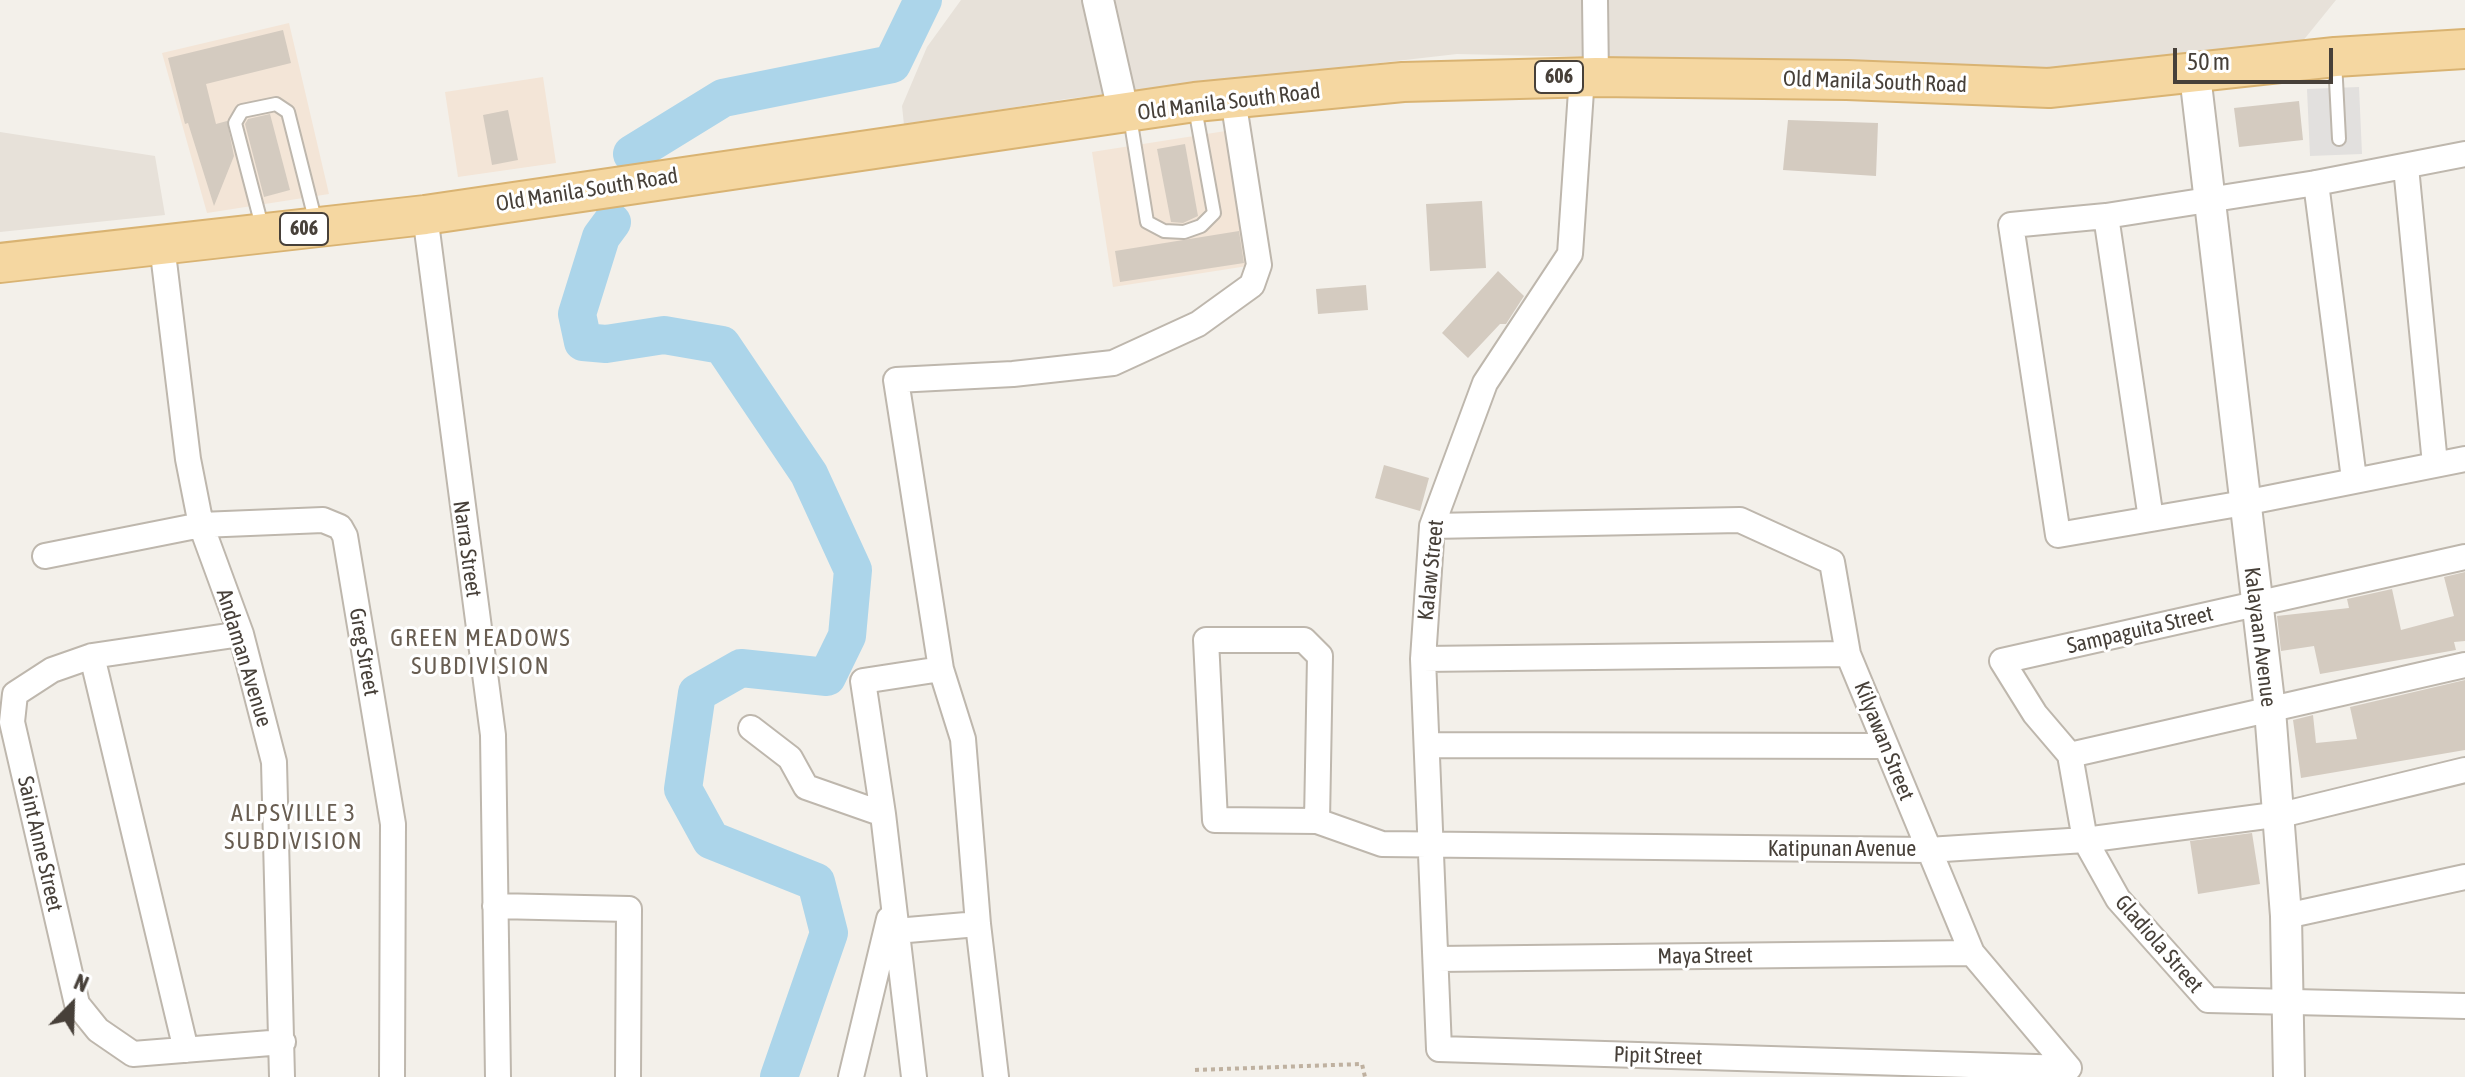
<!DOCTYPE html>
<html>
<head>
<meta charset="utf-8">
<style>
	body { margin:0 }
	#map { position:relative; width:2465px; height:1077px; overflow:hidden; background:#f3f0ea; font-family:"Asap Condensed",sans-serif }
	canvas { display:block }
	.north { position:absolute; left:32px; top:965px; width:80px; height:80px; -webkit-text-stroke:6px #fff; paint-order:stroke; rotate:23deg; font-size:22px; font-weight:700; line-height:32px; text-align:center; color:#474039 }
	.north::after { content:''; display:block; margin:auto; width:28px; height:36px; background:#474039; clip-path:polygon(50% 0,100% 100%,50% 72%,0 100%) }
	.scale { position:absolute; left:2173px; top:48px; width:160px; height:36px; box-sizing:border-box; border:4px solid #474039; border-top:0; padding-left:10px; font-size:24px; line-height:28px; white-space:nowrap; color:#474039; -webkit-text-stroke:6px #fff; paint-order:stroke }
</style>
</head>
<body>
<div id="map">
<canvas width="2465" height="1077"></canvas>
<div class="north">N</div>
<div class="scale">50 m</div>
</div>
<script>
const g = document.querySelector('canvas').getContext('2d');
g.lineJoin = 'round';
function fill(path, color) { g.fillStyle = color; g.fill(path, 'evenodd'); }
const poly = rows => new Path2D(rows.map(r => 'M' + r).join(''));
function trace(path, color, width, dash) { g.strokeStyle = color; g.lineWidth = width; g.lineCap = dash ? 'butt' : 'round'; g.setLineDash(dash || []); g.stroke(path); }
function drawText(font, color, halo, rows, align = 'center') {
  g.font = font + ' "Asap Condensed",sans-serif'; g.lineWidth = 6; g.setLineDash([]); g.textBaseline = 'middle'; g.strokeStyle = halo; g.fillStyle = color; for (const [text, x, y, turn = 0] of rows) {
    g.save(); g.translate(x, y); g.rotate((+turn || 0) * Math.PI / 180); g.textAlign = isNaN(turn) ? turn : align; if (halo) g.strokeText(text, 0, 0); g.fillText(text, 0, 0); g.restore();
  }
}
fill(poly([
	[961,0,2336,0,2289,58,2022,72,1850,63,1457,54,1066,99,904,125,902,106,927,47],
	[0,132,155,156,165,215,0,232]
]), '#e7e1d9');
fill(poly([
	[289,23,329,194,207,213,162,53],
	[543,77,556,163,458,177,445,92],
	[1232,130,1254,265,1113,287,1092,152]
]), '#f3e5d7');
fill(poly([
	[2359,87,2362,154,2310,156,2307,89]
]), '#e2e0de');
trace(poly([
	[632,154,723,98,892,64,923,0],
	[612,222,601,237,577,314,583,342,606,344,664,335,722,345,809,474,853,570,847,636,827,677,741,668,697,693,683,789,711,840,816,882,829,933,779,1077]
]), '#acd5ea', 38);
fill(poly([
	[283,30,291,63,206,84,216,124,227,121,234,156,214,206,188,123,185,124,168,58],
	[2299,101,2303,140,2239,147,2234,108],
	[508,110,518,160,492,165,483,115],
	[270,114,290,190,264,197,245,124,248,119],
	[1788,120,1878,123,1876,176,1783,170],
	[1185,144,1198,216,1183,223,1171,222,1157,149],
	[1482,201,1486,268,1430,271,1426,204],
	[1239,231,1244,263,1120,282,1115,251],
	[1498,271,1524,296,1506,324,1500,324,1468,358,1442,333],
	[1366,285,1368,310,1318,314,1316,289],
	[1384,465,1429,478,1420,511,1375,498],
	[2465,572,2465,641,2454,642,2456,650,2320,674,2314,646,2281,651,2277,616,2349,608,2347,599,2392,589,2401,630,2454,616,2444,577],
	[2465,680,2465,750,2301,778,2293,720,2313,715,2316,743,2357,739,2350,707],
	[2252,833,2260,884,2198,894,2190,841]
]), '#d4cbc0');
const service = poly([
	[2335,61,2339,139],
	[1130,117,1147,222,1164,231,1184,232,1201,226,1214,213,1195,108],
	[263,230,235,123,242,111,276,104,288,112,316,223]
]);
const minor = poly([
	[1595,0,1596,77],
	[1582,76,1570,254,1485,383,1432,526,1423,659,1439,1049,2069,1068],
	[2465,154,2316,183,2106,216,2011,225,2058,535,2244,503,2465,459],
	[2406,167,2435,464],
	[2316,183,2354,479],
	[425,215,493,735,498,1077],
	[2106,216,2151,519],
	[162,245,188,459,201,525,241,634,274,762,282,1077],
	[1432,526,1740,520,1832,562,1848,654,1972,953,2069,1068],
	[45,556,201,525,323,520,340,527,345,536,393,824,392,1077],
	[2465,557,2002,661,2035,714,2070,755,2085,840,2118,899,2208,1000,2465,1006],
	[241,634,92,656,52,670,15,694,12,722,77,1004,98,1030,133,1054,283,1042],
	[92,656,186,1050],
	[1423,659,1848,654],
	[751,728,790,758,806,787,883,814],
	[1427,745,1886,746],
	[2070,755,2465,665],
	[1317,821,1320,656,1304,640,1206,640,1215,820,1317,821,1382,844,1928,850,2085,840,2289,813,2465,770],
	[495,906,629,909,628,1077],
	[2286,916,2465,877],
	[896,931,978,924],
	[1437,959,1972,953],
	[851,1077,889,919],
	[914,1077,883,814,863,681,941,669],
	[996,1077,978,924,963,739,941,669,896,380,1013,374,1113,363,1198,324,1252,285,1259,265,1233,99]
]);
const tertiary = poly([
	[1098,0,1124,115],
	[2195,75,2270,710,2286,916,2289,1077]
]);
const primary = poly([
	[0,263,425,215,1195,102,1403,82,1596,77,1847,80,2049,88,2335,57,2465,49]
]);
trace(service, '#beb7ad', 16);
trace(minor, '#beb7ad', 28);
trace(tertiary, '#beb7ad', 34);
trace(primary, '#d9b372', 42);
trace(poly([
	[1195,1070,1362,1064,1365,1077]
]), '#bfb1a0', 4, [4, 4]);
trace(service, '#fff', 12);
trace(minor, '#fff', 24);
trace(tertiary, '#fff', 30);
trace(primary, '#f5d7a1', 38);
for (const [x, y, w] of [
	[1559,77,48],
	[304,229,48]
]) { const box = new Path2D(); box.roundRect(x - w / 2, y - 16, w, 32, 6); g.fillStyle = '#fff'; g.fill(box); trace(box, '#474039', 2); }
drawText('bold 20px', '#474039', null, [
	["606",1559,77],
	["606",304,229]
]);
drawText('22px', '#474039', '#fff', [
	["Old Manila South Road",1875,82,2],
	["Old Manila South Road",1229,102,-7],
	["Old Manila South Road",587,190,-9],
	["Narra Street",467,549,82],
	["Kalaw Street",1431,570,-84],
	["Sampaguita Street",2140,630,-13],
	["Kalayaan Avenue",2260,637,83],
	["Greg Street",364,652,80],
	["Andaman Avenue",244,658,73],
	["Kilyawan Street",1884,741,68],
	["Saint Anne Street",40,844,77],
	["Katipunan Avenue",1842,849],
	["Gladiola Street",2159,944,49],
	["Maya Street",1705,956,-1],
	["Pipit Street",1658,1056,2]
]);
g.letterSpacing = '2px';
drawText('24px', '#685d51', '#fff', [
	["GREEN MEADOWS",481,638],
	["SUBDIVISION",481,666],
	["ALPSVILLE 3",294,813],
	["SUBDIVISION",294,841]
]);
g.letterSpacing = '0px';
</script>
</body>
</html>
